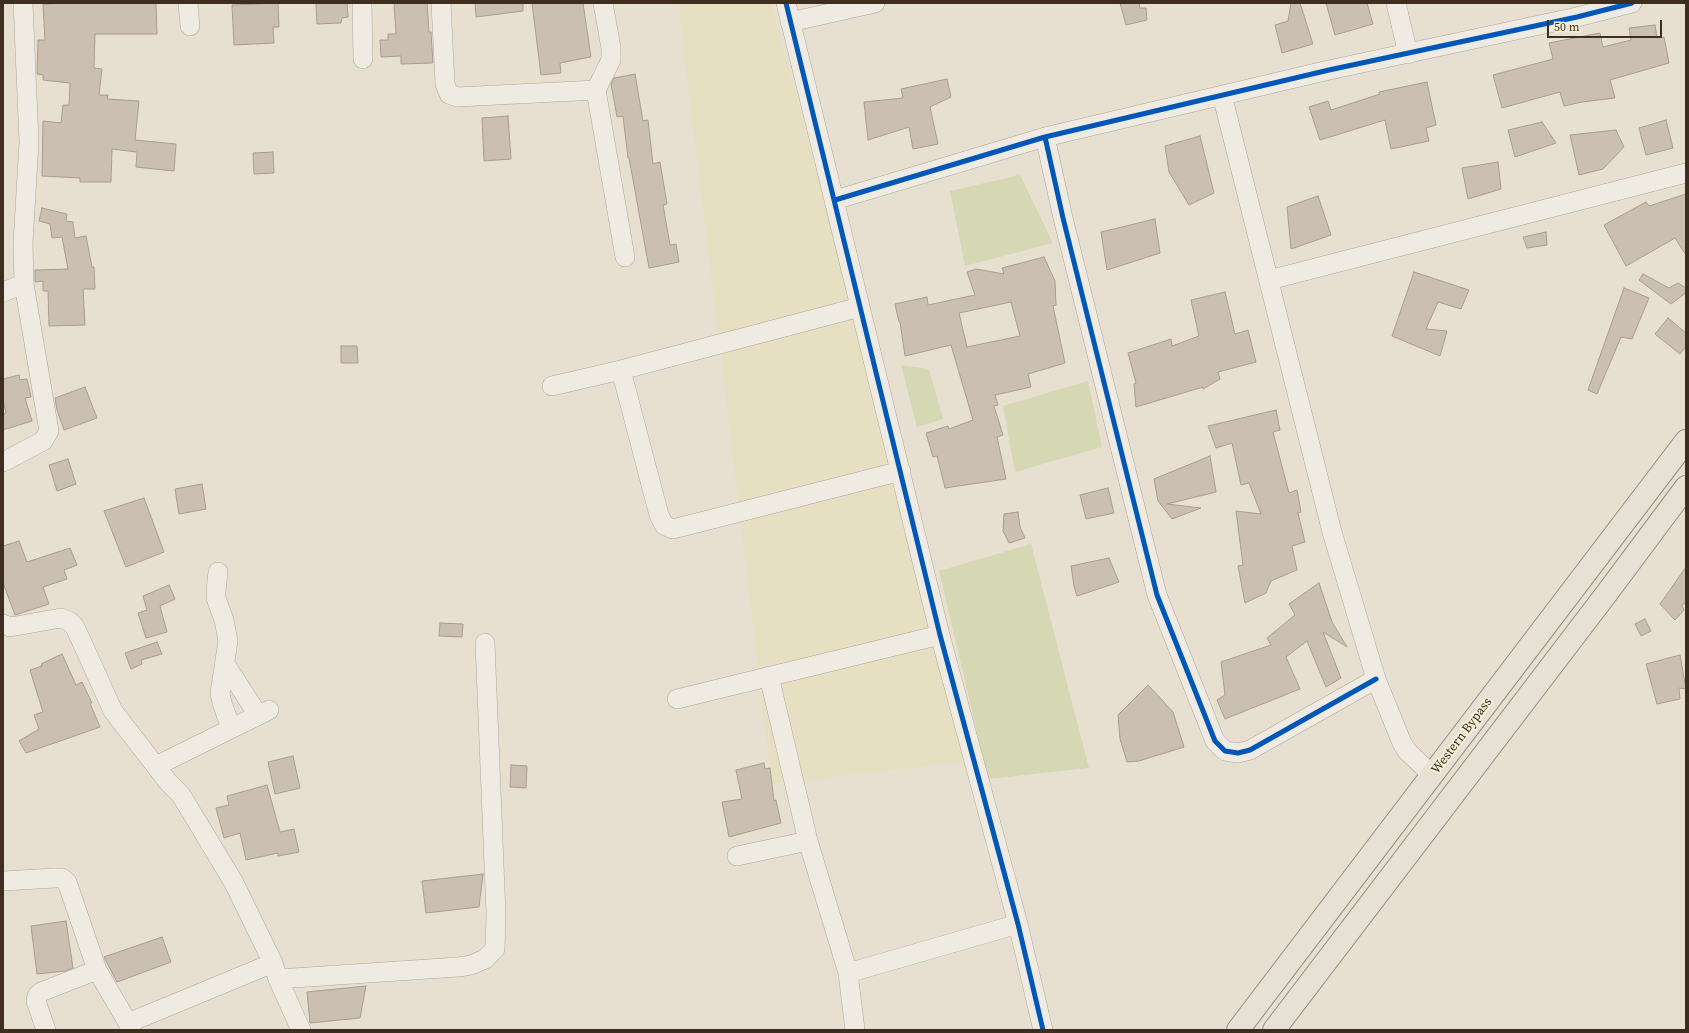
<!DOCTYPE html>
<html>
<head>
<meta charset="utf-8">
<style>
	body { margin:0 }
	#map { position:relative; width:1689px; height:1033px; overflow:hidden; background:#e7e0d1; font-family:"Source Serif 4",serif }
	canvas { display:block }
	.frame { position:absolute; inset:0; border:4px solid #3d2e20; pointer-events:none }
	.scale { position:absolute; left:1547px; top:20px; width:115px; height:18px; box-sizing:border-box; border:2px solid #3d2e20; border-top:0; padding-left:5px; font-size:12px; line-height:14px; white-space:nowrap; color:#3d2e20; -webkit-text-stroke:3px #f7eed8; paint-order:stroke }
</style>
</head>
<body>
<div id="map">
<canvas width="1689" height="1033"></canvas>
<div class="frame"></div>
<div class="scale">50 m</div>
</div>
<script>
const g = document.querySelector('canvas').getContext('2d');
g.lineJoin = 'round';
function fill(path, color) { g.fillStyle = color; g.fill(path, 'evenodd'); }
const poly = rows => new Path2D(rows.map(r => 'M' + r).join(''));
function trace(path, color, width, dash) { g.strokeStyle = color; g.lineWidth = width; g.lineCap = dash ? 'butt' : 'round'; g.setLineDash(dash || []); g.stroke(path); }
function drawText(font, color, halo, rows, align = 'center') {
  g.font = font + ' "Source Serif 4",serif'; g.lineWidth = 4; g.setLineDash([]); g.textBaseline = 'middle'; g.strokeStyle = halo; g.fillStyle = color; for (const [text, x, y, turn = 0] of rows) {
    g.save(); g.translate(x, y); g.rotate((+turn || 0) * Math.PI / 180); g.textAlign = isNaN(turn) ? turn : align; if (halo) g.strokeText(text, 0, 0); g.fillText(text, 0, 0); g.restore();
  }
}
fill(poly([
	[678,3,771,3,976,760,772,784]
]), '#e6dfc2');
fill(poly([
	[1020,175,1053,243,965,266,950,191],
	[901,365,929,369,943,419,917,427],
	[1088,381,1102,447,1015,472,1003,406],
	[1031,544,1089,768,988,779,939,571]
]), '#d6d7b3');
const building = poly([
	[68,3,156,3,157,34,95,34,94,68,102,69,99,95,108,95,107,99,139,101,135,140,176,144,174,171,136,167,137,152,112,149,111,182,80,182,80,178,42,176,43,121,61,123,63,105,69,105,70,83,43,80,43,75,37,74,38,40,45,40,43,4,68,3],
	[278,3,279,27,273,27,274,43,234,45,232,5,278,3],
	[316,3,347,3,348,17,342,18,341,23,317,24,316,3],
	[394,3,427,3,429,32,431,32,433,63,401,64,401,56,381,57,380,40,388,40,388,34,396,34,394,3],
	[475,3,523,3,523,11,476,17,475,3],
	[532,3,583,3,591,57,560,63,561,73,541,75,532,3],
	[1120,3,1139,3,1140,8,1146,8,1147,20,1126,25,1120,3],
	[1291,3,1300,3,1313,44,1282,53,1275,25,1288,21,1291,3],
	[1326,3,1367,3,1373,24,1335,35,1326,3],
	[1655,25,1657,38,1664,37,1669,63,1610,80,1615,98,1582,102,1564,106,1560,92,1502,108,1493,75,1553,59,1549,43,1600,33,1603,47,1631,40,1629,28,1655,25],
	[635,74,643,121,648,120,653,164,660,162,667,204,663,205,670,245,676,244,679,262,649,268,629,158,628,158,623,116,617,117,611,84,614,78,635,74],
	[947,79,951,97,930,107,938,144,913,149,909,127,868,140,864,102,903,98,901,89,947,79],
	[1427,82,1436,125,1426,128,1429,141,1391,149,1385,120,1320,140,1309,107,1328,101,1331,110,1380,94,1379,92,1427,82],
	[508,116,511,159,484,161,482,118,508,116],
	[1666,120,1673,148,1646,155,1639,128,1666,120],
	[1542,122,1556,143,1515,157,1508,130,1542,122],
	[1616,130,1624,147,1603,169,1579,175,1570,135,1616,130],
	[1200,136,1214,193,1189,205,1169,172,1165,146,1200,136],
	[273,152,274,173,254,174,253,153,273,152],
	[1498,162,1501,189,1468,199,1462,168,1498,162],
	[1686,194,1686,255,1675,238,1626,266,1604,225,1646,202,1649,206,1686,194],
	[1318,196,1331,235,1291,249,1287,207,1318,196],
	[42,208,67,214,66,221,73,222,75,238,86,236,92,267,94,267,95,289,83,289,85,325,49,326,48,291,43,291,43,281,35,282,35,270,68,269,62,237,52,238,50,224,39,221,42,208],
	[1155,219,1160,253,1107,270,1101,232,1155,219],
	[1546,232,1547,245,1527,248,1523,237,1546,232],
	[1044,257,1055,281,1056,305,1053,306,1065,363,1028,374,1031,387,995,395,998,405,994,406,1003,435,997,437,1006,479,945,488,937,456,933,457,926,433,948,426,949,429,973,420,951,345,905,356,900,322,899,322,895,304,927,297,928,305,975,295,967,272,976,269,1004,274,1002,268,1044,257],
	[1011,302,1020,336,967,347,959,313,1011,302],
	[1414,272,1469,290,1461,309,1438,302,1426,329,1447,331,1440,356,1392,336,1414,272],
	[1643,274,1669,288,1678,283,1686,288,1686,293,1671,304,1639,280,1643,274],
	[1624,288,1649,298,1632,339,1621,337,1597,394,1588,390,1624,288],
	[1225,292,1235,334,1248,330,1256,362,1218,372,1220,379,1203,389,1203,387,1136,407,1134,384,1136,383,1128,353,1171,339,1172,346,1199,336,1191,300,1225,292],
	[1668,318,1686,333,1686,346,1680,354,1655,334,1668,318],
	[341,346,357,346,358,363,341,363,341,346],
	[19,375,20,380,27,379,31,397,25,398,32,421,3,430,3,414,6,413,3,400,3,379,19,375],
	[85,387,97,418,64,430,57,410,55,398,85,387],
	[1276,410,1280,430,1273,432,1289,493,1297,490,1301,512,1298,513,1305,542,1292,546,1297,570,1271,581,1266,593,1245,603,1238,566,1243,565,1236,511,1261,514,1249,483,1241,485,1232,443,1216,448,1208,426,1276,410],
	[1210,456,1216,492,1167,504,1201,508,1172,519,1158,501,1154,479,1210,456],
	[68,459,76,484,57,491,49,465,68,459],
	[202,484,206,509,179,514,175,489,202,484],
	[1108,488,1114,513,1086,519,1080,495,1108,488],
	[144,498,164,552,126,567,104,511,144,498],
	[1018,512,1020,527,1025,538,1009,543,1003,531,1004,514,1018,512],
	[19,541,27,562,70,548,77,565,64,570,67,579,43,587,49,604,15,615,3,583,3,546,19,541],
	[1109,558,1119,582,1077,596,1074,586,1071,566,1109,558],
	[1686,567,1686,602,1682,605,1684,610,1675,620,1660,604,1686,567],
	[1319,583,1332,622,1347,647,1323,632,1341,678,1326,687,1307,641,1286,657,1300,689,1225,719,1217,700,1225,695,1221,662,1271,645,1267,638,1295,615,1289,604,1319,583],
	[169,585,175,599,160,606,167,632,146,638,138,613,147,610,143,596,169,585],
	[1645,619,1651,631,1641,636,1635,624,1645,619],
	[440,623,463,624,462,637,439,636,440,623],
	[157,642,162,654,141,660,142,664,131,669,125,653,157,642],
	[62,654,76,685,82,682,92,703,90,703,100,727,26,753,19,741,39,729,34,715,43,712,30,670,42,666,41,664,62,654],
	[1680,655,1686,689,1679,688,1680,699,1657,704,1646,664,1680,655],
	[1148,685,1173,712,1184,747,1139,761,1127,762,1120,739,1118,715,1148,685],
	[293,756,300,788,275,794,268,762,293,756],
	[764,763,765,769,770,768,774,801,776,800,781,823,729,837,722,802,742,799,736,770,764,763],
	[511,765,527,766,526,788,510,787,511,765],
	[267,785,280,832,294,829,299,852,278,856,278,853,246,860,240,833,224,838,216,808,229,805,227,796,267,785],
	[483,874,479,907,426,913,422,881,483,874],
	[66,921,73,968,65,971,37,974,31,926,66,921],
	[162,937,171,962,117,982,104,957,162,937],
	[366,986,360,1018,310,1023,307,992,366,986]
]);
fill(building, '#cbbfb2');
trace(building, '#a89c90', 1);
const minor = poly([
	[188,3,190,26],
	[362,3,363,59],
	[441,3,445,84,449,94,457,97,596,90],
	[603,3,611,48,611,60,596,90,625,257],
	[786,3,940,635,1018,924,1043,1030],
	[1396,3,1408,54],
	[790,22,875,3],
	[1222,95,1332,532,1376,679,1402,743,1407,751,1432,775],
	[1045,137,1063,218,1157,595,1215,741,1225,751,1238,753,1250,750,1376,679],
	[835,200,1045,137,1329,70,1577,17,1632,3],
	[1269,280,1686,173],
	[3,292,24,284],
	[860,307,621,370,659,515,664,525,673,529,901,471],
	[552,386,621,370],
	[3,462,43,441,49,431,24,284,23,243,29,142,23,3],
	[218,572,216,591,216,598,224,620,228,641,220,693,222,703,231,728],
	[3,624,10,627,61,618,69,621,75,627,113,711,168,782,181,795,234,883,273,963,278,979,301,1030],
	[225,664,258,715],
	[769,676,808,841],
	[677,699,940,635],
	[156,766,269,710],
	[737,856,808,841,848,973,855,1030],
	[3,881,55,878,62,878,67,882,97,970,128,1023,131,1030],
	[848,973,1018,924],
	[278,979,458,967,471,965,485,959,495,949,496,914,485,643],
	[128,1023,273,963],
	[46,1030,36,1001,37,996,41,992,97,970]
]);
const major = poly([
	[1238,1030,1686,441],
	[1274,1030,1607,593,1686,487]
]);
trace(minor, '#ada599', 20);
trace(major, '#928b80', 24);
trace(minor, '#efebe3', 19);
trace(major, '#e6e1d4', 22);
trace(poly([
	[786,3,940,635,1018,924,1043,1030],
	[1045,137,1063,218,1157,595,1215,741,1225,751,1238,753,1250,750,1376,679],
	[835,200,1045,137,1329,70,1577,17,1632,3]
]), '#0057b8', 5);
drawText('13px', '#3d2e20', '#f7eed8', [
	["Western Bypass",1462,736,-53]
]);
</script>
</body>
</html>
